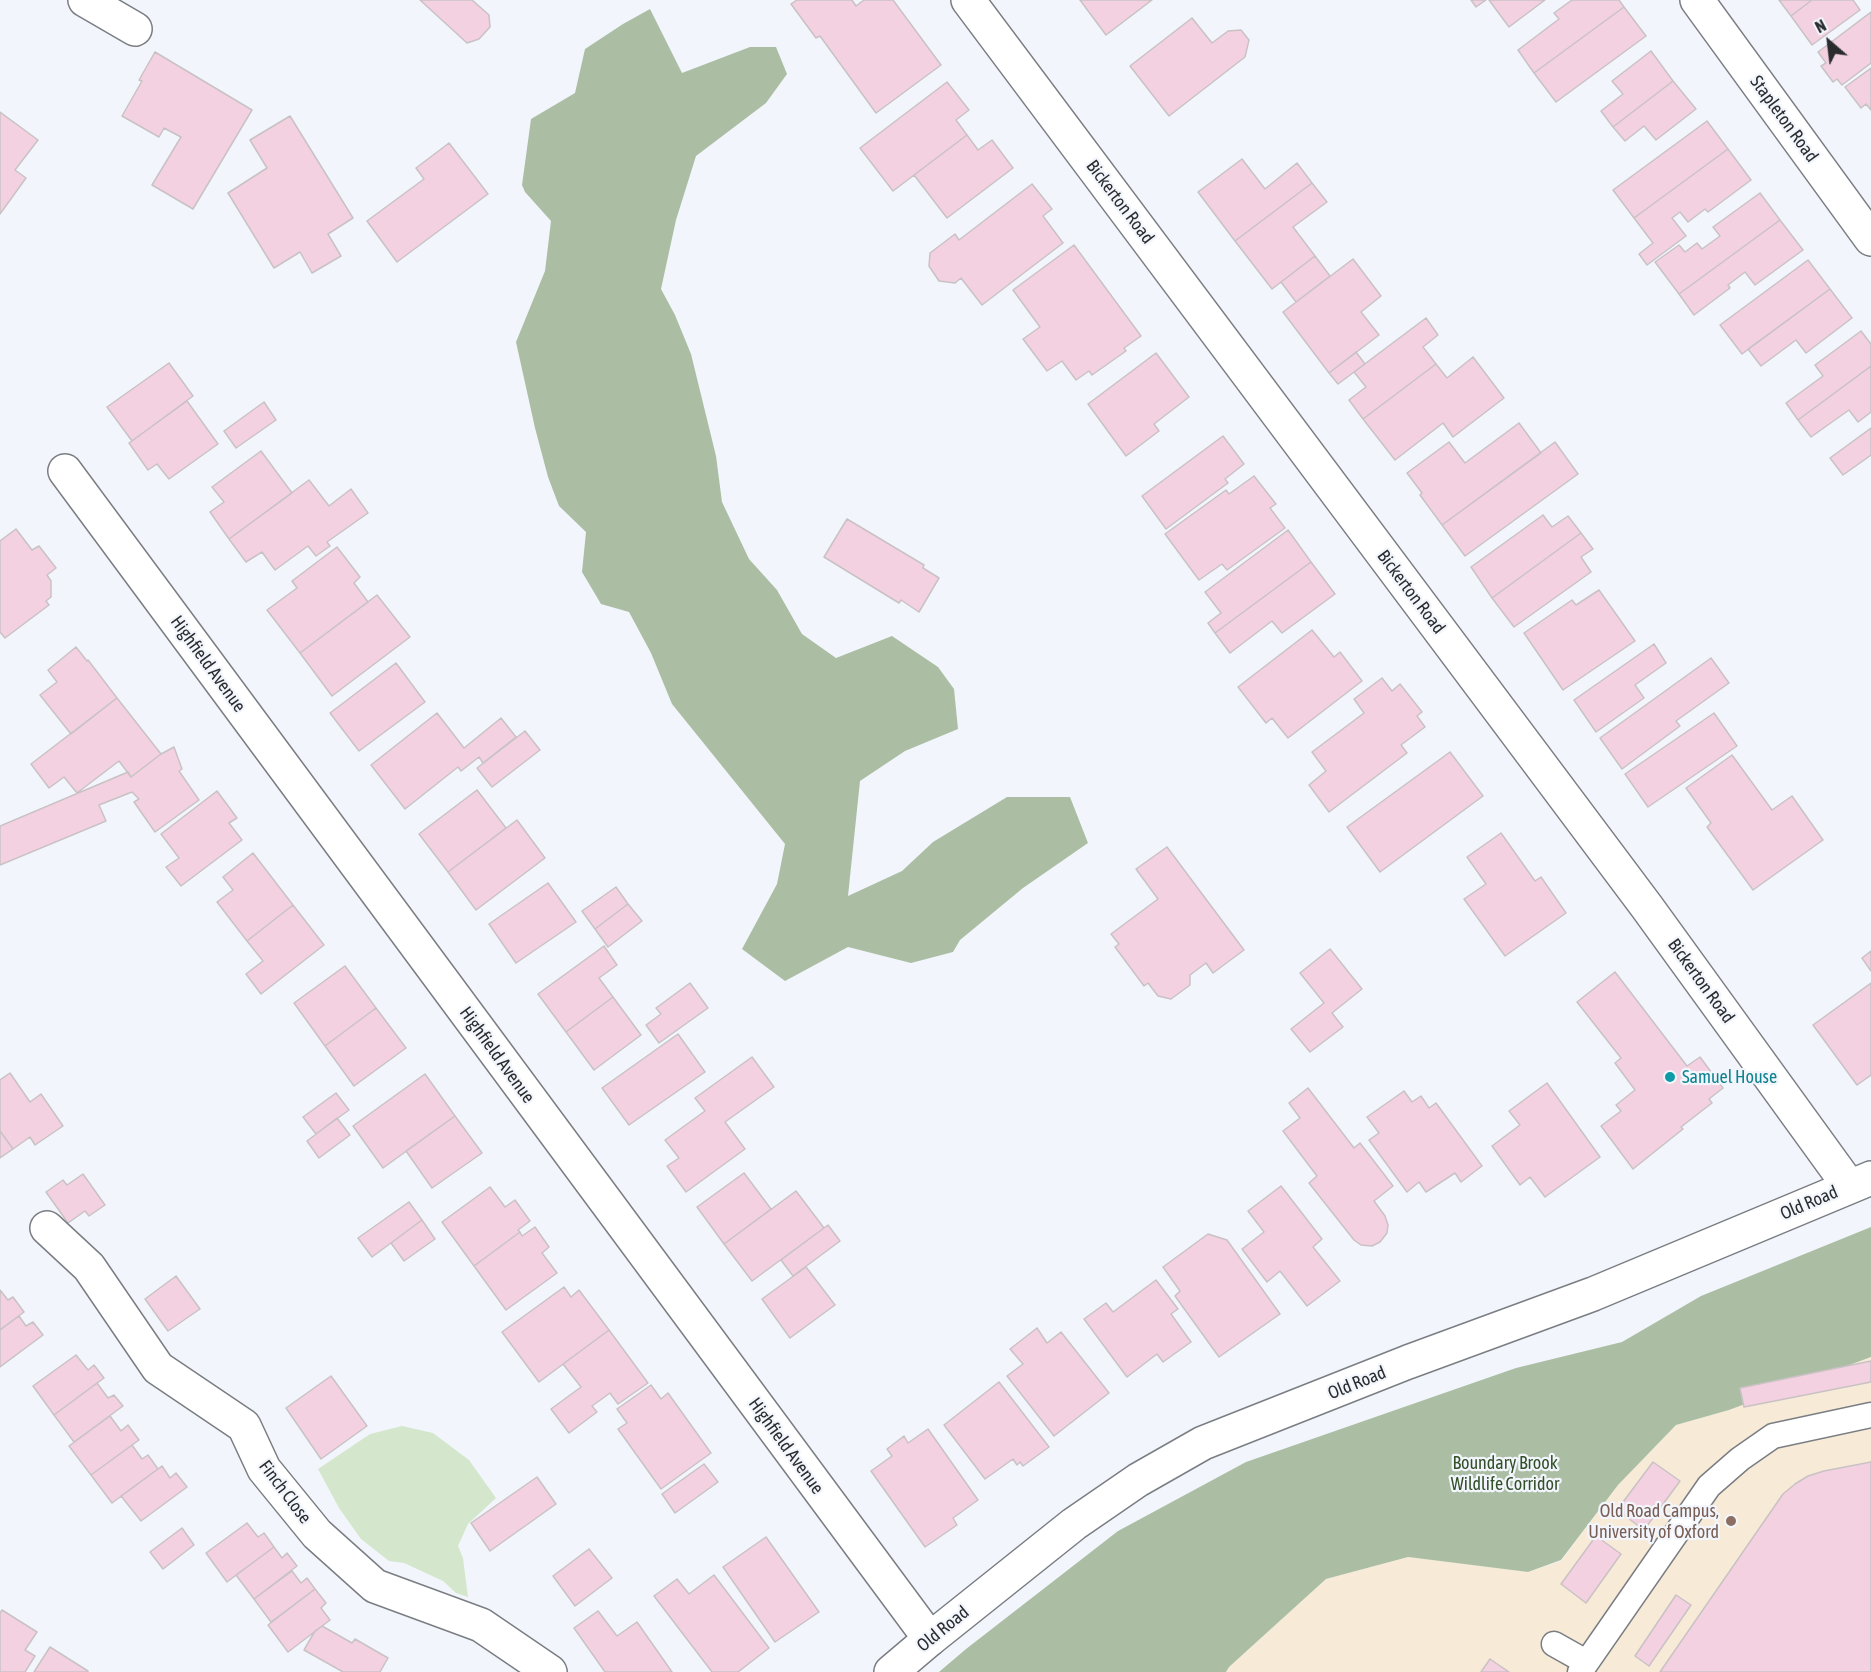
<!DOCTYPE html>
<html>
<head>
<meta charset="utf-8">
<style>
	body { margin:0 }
	#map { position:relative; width:1871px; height:1672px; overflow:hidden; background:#f2f6fc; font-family:"Asap Condensed",sans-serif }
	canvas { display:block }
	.north { position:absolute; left:1799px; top:12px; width:60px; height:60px; -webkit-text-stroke:4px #f2f6fc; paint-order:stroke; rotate:332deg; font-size:16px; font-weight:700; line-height:24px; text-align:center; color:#2a2c2e }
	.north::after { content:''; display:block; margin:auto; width:21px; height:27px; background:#2a2c2e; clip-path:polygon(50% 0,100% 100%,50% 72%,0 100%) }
</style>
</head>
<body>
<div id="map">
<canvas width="1871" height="1672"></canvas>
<div class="north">N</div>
</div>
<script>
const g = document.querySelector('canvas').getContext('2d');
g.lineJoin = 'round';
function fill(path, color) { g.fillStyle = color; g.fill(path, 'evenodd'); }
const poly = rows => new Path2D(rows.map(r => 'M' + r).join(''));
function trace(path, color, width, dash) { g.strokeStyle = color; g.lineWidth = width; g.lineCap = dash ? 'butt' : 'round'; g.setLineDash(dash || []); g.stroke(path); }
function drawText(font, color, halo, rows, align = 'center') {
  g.font = font + ' "Asap Condensed",sans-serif'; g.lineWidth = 4.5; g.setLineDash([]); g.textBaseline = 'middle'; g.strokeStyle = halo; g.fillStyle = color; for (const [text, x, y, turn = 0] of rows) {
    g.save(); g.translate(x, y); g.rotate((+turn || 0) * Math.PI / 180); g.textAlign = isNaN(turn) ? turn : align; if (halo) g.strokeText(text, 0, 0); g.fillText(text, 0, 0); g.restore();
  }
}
fill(poly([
	[1871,1357,1871,1672,1226,1672,1229,1667,1326,1579,1408,1557,1528,1572,1561,1561,1618,1485,1676,1425,1729,1410]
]), '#f7ead6');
fill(poly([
	[402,1426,433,1433,469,1460,496,1498,468,1524,458,1546,463,1558,468,1597,456,1593,443,1581,404,1563,389,1561,361,1539,339,1508,318,1469,370,1434]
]), '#d4e7cd');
fill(poly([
	[650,9,682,73,750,47,776,47,787,74,766,103,696,156,676,220,661,289,675,315,691,354,716,456,722,502,749,559,777,590,802,634,836,658,892,636,938,667,954,689,958,729,905,751,860,781,848,896,902,871,933,842,1007,797,1070,797,1088,843,1023,888,960,940,953,952,911,963,848,947,785,981,742,949,777,884,785,844,672,704,651,653,629,612,601,604,582,572,586,532,559,506,548,477,535,428,516,342,545,271,551,221,525,192,522,185,531,119,575,93,585,49,623,24],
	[1871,1227,1871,1357,1729,1410,1676,1425,1618,1485,1561,1560,1528,1572,1408,1557,1326,1579,1229,1667,1226,1672,939,1672,966,1649,1118,1531,1246,1462,1516,1368,1622,1342,1701,1296]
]), '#abbea4');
const building = poly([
	[420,0,472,0,489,15,490,27,479,39,467,43,420,0],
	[797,0,852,0,856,6,864,0,893,0,941,65,876,113,820,36,816,38,791,4,797,0],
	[1080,0,1152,0,1106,35,1080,0],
	[1471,0,1486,0,1476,7,1471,0],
	[1489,0,1545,0,1509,27,1489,0],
	[1572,0,1619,0,1624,7,1534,73,1518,50,1559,19,1554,13,1572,0],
	[1779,0,1812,0,1791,16,1779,0],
	[1812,0,1853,0,1860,10,1812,45,1791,16,1812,0],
	[1624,7,1646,36,1556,102,1534,73,1624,7],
	[1871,12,1871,63,1842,85,1837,79,1833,82,1821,66,1826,63,1818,52,1871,12],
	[1192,18,1212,43,1228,31,1241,30,1249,40,1245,57,1169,116,1130,66,1192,18],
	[1651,51,1673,81,1613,127,1601,111,1623,94,1612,81,1651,51],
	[155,52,252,110,193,209,152,185,181,137,164,128,159,137,122,116,142,81,139,80,155,52],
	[1871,68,1871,110,1866,104,1861,108,1845,87,1871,68],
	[1673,81,1696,109,1656,140,1644,126,1625,141,1613,127,1673,81],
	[947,82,969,110,956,120,967,135,893,191,860,148,947,82],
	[0,112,38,140,15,170,26,178,0,214,0,112],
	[290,116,353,218,328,234,341,256,312,273,300,252,274,268,228,193,267,168,250,140,290,116],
	[1707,121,1728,149,1634,218,1613,190,1707,121],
	[967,135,978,150,992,140,1013,168,947,218,914,175,967,135],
	[449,143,488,194,397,262,367,221,424,179,416,168,449,143],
	[1728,149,1751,180,1708,212,1705,209,1688,222,1680,212,1672,218,1686,236,1647,265,1639,254,1653,243,1634,218,1728,149],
	[1242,159,1265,189,1297,163,1312,183,1235,241,1198,192,1242,159],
	[1312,183,1327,202,1293,227,1315,256,1272,289,1235,241,1312,183],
	[1032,184,1052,209,1043,216,1063,243,982,305,961,278,955,283,939,281,929,266,930,253,955,234,959,240,1032,184],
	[1760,193,1780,220,1679,294,1655,262,1679,245,1685,252,1697,243,1702,249,1720,236,1713,227,1760,193],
	[1780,220,1803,250,1755,285,1745,272,1728,285,1730,288,1694,315,1679,294,1780,220],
	[1074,245,1141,336,1124,348,1126,351,1092,375,1089,371,1076,380,1062,361,1047,371,1023,339,1040,327,1013,290,1074,245],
	[1315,256,1330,276,1296,302,1281,282,1315,256],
	[1353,259,1381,296,1361,312,1379,335,1329,373,1283,312,1353,259],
	[1808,260,1830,289,1742,354,1720,325,1808,260],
	[1830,289,1852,318,1806,353,1796,340,1761,366,1748,349,1830,289],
	[1426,318,1438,335,1423,347,1436,364,1363,419,1349,400,1366,387,1354,372,1426,318],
	[1861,331,1871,344,1871,366,1798,420,1786,403,1823,376,1815,365,1861,331],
	[1356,352,1365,364,1338,384,1329,373,1356,352],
	[1156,353,1189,397,1154,424,1159,431,1126,456,1088,404,1156,353],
	[1473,357,1504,398,1453,437,1443,423,1395,460,1363,419,1436,364,1447,378,1473,357],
	[169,363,193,396,132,441,107,407,169,363],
	[1871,366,1871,412,1858,422,1849,410,1811,437,1798,420,1871,366],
	[187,401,218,444,169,479,157,464,148,470,129,443,187,401],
	[264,402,276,420,236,448,224,431,264,402],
	[1519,423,1541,453,1442,525,1420,495,1422,493,1407,473,1449,442,1465,463,1519,423],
	[1871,428,1871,455,1843,475,1830,458,1871,428],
	[1223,436,1244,464,1225,479,1228,483,1166,529,1142,496,1223,436],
	[1555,442,1578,474,1465,556,1442,525,1555,442],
	[261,451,292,493,229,539,210,512,224,502,212,487,261,451],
	[1254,476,1276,504,1270,508,1285,528,1227,570,1222,564,1199,580,1165,534,1226,490,1229,494,1254,476],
	[309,480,329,506,351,489,368,513,327,542,330,546,316,556,308,546,275,570,262,552,246,562,229,539,309,480],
	[1543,515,1552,527,1568,516,1581,533,1492,598,1471,567,1543,515],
	[847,519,924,565,923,568,939,578,919,612,901,600,899,603,824,557,847,519],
	[16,529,32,550,39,546,56,568,47,575,51,581,51,597,46,601,49,605,5,638,0,632,0,541,16,529],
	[1288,530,1311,562,1215,633,1208,623,1221,613,1205,592,1288,530],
	[1581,533,1593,549,1581,557,1591,572,1514,627,1492,598,1581,533],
	[337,547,360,577,354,583,368,602,300,653,267,610,297,588,292,581,337,547],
	[1311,562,1335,594,1282,633,1272,621,1230,653,1215,633,1311,562],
	[1599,590,1635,641,1563,690,1524,633,1572,600,1576,605,1599,590],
	[377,595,410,637,332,696,300,653,377,595],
	[1312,630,1334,657,1340,652,1362,681,1288,738,1272,718,1266,723,1238,687,1312,630],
	[1654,644,1666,663,1635,685,1644,698,1596,732,1574,700,1654,644],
	[76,647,87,661,88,660,117,698,71,734,40,695,57,682,48,670,76,647],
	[1711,658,1729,683,1676,721,1680,726,1622,769,1600,738,1711,658],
	[396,663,425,702,359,751,330,713,396,663],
	[1382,678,1392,691,1400,684,1422,712,1417,716,1425,727,1401,745,1407,753,1329,812,1309,785,1326,771,1312,752,1364,713,1354,699,1382,678],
	[117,698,161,754,131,777,119,761,77,793,64,777,49,788,31,764,117,698],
	[437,713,464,748,501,718,516,737,483,763,479,757,461,771,458,767,405,809,371,765,437,713],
	[1714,713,1737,746,1648,807,1625,774,1714,713],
	[525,731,540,750,492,787,477,768,525,731],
	[174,747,182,769,179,771,199,800,155,832,134,802,139,799,132,792,99,805,106,821,0,865,0,826,128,772,131,777,161,754,174,747],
	[1450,752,1483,796,1380,872,1347,827,1450,752],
	[1732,755,1772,810,1792,796,1823,840,1753,890,1707,827,1711,823,1686,788,1732,755],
	[477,790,506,828,448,872,419,834,477,790],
	[217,791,237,818,229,823,242,840,181,886,166,867,179,858,161,834,217,791],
	[517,820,545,858,476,910,448,872,517,820],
	[1501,833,1535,881,1541,877,1566,913,1505,956,1464,899,1486,884,1467,857,1501,833],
	[1167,847,1244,950,1213,973,1206,963,1190,975,1190,985,1171,999,1158,996,1148,983,1144,986,1115,947,1119,944,1111,934,1158,899,1136,869,1167,847],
	[253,853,293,905,247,941,217,902,233,890,223,877,253,853],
	[548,883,576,922,516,963,489,924,548,883],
	[616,887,628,904,595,929,582,911,616,887],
	[628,904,642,921,608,947,595,929,628,904],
	[293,905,324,945,261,994,246,974,263,961,247,941,293,905],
	[604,946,617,965,599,978,613,997,566,1032,538,994,604,946],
	[1330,949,1362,989,1332,1013,1343,1027,1310,1052,1291,1029,1324,1003,1300,973,1330,949],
	[1871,951,1871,971,1862,958,1871,951],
	[345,966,376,1008,325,1046,294,1003,345,966],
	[1615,972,1687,1066,1700,1057,1723,1088,1709,1099,1712,1103,1681,1127,1683,1129,1633,1169,1601,1126,1621,1111,1616,1105,1635,1090,1615,1063,1621,1058,1577,1002,1615,972],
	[690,983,708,1008,659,1043,646,1025,661,1014,656,1008,690,983],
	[1871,983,1871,1075,1857,1085,1813,1025,1871,983],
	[613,997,641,1035,594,1070,566,1032,613,997],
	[376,1008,406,1048,354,1086,325,1046,376,1008],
	[678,1034,705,1072,629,1125,602,1088,678,1034],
	[752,1057,774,1087,725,1122,745,1149,686,1192,667,1166,679,1158,665,1140,705,1111,695,1098,752,1057],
	[10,1073,30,1102,41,1094,63,1126,35,1145,30,1137,13,1149,0,1131,0,1080,10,1073],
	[425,1074,455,1116,383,1168,353,1126,425,1074],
	[1547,1083,1600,1157,1545,1197,1530,1177,1520,1185,1492,1146,1520,1125,1509,1111,1547,1083],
	[1308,1088,1354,1148,1360,1143,1393,1186,1374,1201,1385,1216,1388,1225,1387,1233,1380,1242,1372,1246,1361,1245,1354,1240,1309,1183,1317,1176,1283,1131,1300,1118,1289,1103,1308,1088],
	[1404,1091,1412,1102,1421,1096,1429,1108,1436,1103,1482,1166,1461,1182,1455,1173,1426,1192,1419,1182,1407,1192,1369,1140,1379,1133,1367,1117,1404,1091],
	[336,1093,349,1110,316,1134,303,1117,336,1093],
	[455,1116,482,1153,432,1188,406,1151,455,1116],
	[337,1118,350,1135,319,1158,307,1141,337,1118],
	[0,1131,13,1149,0,1158,0,1131],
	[744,1173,771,1209,724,1244,697,1207,744,1173],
	[83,1174,105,1205,89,1216,85,1211,68,1223,46,1192,63,1180,67,1185,83,1174],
	[1281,1186,1322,1239,1313,1247,1340,1281,1307,1306,1280,1271,1267,1282,1242,1249,1264,1232,1248,1211,1281,1186],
	[490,1187,505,1207,515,1200,530,1221,518,1230,520,1232,474,1266,442,1222,490,1187],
	[796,1191,824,1228,752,1281,724,1244,796,1191],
	[409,1202,422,1220,372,1257,358,1238,409,1202],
	[422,1220,435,1239,404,1261,391,1243,422,1220],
	[828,1225,840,1241,793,1276,781,1260,828,1225],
	[535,1227,549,1247,542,1253,557,1273,506,1310,474,1266,520,1232,522,1236,535,1227],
	[1208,1234,1227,1240,1280,1314,1219,1357,1175,1296,1180,1291,1163,1267,1208,1234],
	[806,1267,835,1305,790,1338,762,1299,806,1267],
	[176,1276,200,1309,168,1331,145,1299,176,1276],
	[1156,1280,1178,1309,1171,1314,1191,1342,1163,1362,1157,1354,1127,1377,1084,1319,1106,1303,1113,1312,1156,1280],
	[564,1287,571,1297,579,1290,609,1330,539,1382,502,1332,564,1287],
	[0,1290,8,1300,13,1297,24,1312,0,1330,0,1290],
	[19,1316,26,1326,33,1322,43,1335,0,1367,0,1330,19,1316],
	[1037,1328,1047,1343,1061,1332,1109,1393,1054,1436,1007,1376,1023,1364,1010,1349,1037,1328],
	[609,1330,648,1383,618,1404,610,1393,592,1406,597,1412,569,1433,551,1409,581,1387,563,1364,609,1330],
	[76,1355,88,1370,94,1365,104,1378,54,1415,33,1386,76,1355],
	[1871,1361,1871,1382,1744,1407,1740,1388,1871,1361],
	[331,1376,367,1426,321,1459,286,1408,331,1376],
	[999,1382,1049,1447,1023,1466,1020,1462,1017,1465,1013,1459,985,1479,944,1425,999,1382],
	[97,1383,108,1398,114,1395,123,1406,74,1442,54,1415,97,1383],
	[651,1385,661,1399,668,1393,711,1453,661,1489,618,1429,627,1423,617,1409,651,1385],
	[110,1416,121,1431,128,1425,139,1440,91,1475,69,1446,110,1416],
	[928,1429,978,1500,953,1518,957,1525,925,1547,871,1471,892,1456,887,1449,904,1436,908,1443,928,1429],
	[132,1445,142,1459,148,1455,158,1469,112,1503,91,1475,132,1445],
	[1653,1462,1680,1481,1644,1530,1617,1510,1653,1462],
	[1871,1462,1871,1672,1660,1672,1783,1494,1795,1484,1808,1476,1824,1471,1871,1462],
	[704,1464,718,1482,675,1513,662,1494,704,1464],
	[162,1466,170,1478,176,1473,187,1487,141,1521,121,1496,162,1466],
	[537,1477,556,1504,490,1551,471,1523,537,1477],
	[247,1523,258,1537,264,1533,274,1547,227,1582,206,1553,247,1523],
	[182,1528,194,1545,163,1569,150,1552,182,1528],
	[1596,1536,1621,1554,1586,1603,1561,1584,1596,1536],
	[766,1537,819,1612,775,1642,723,1567,766,1537],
	[274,1547,282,1558,287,1553,297,1566,254,1599,236,1575,274,1547],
	[589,1549,612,1578,575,1606,553,1576,589,1549],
	[292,1571,301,1583,307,1578,315,1589,271,1622,254,1599,292,1571],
	[714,1575,769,1648,738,1672,712,1672,654,1596,677,1579,689,1594,714,1575],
	[315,1589,326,1603,321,1608,330,1620,288,1652,268,1625,315,1589],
	[1676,1595,1691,1605,1649,1666,1635,1656,1676,1595],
	[2,1610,37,1632,25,1650,35,1656,25,1672,0,1672,0,1613,2,1610],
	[598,1611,617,1636,637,1622,672,1672,605,1672,574,1628,598,1611],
	[322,1626,352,1643,355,1639,388,1658,380,1672,343,1672,304,1650,315,1631,322,1626],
	[50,1647,88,1671,88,1672,34,1672,50,1647],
	[1490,1659,1509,1672,1481,1672,1490,1659]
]);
fill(building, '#f4d1e0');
trace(building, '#c9c2c5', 1.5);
const service = poly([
	[1554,1644,1586,1662],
	[1580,1672,1709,1486,1740,1459,1773,1436,1871,1415]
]);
const minor = poly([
	[85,0,135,29],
	[968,0,1647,907,1849,1186],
	[1697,0,1871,239],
	[65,471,930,1639],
	[47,1228,89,1267,158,1368,244,1426,264,1469,317,1534,375,1586,481,1625,550,1672]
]);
const tertiary = poly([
	[891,1672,930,1639,1074,1524,1138,1480,1203,1443,1408,1362,1593,1294,1871,1178]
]);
trace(service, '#7a7e83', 27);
trace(minor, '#7a7e83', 36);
trace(tertiary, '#7a7e83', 36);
trace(service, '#fff', 24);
trace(minor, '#fff', 33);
trace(tertiary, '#fff', 33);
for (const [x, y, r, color] of [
	[1670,1077,6,"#0f9aa8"],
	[1731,1521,6,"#8d6e63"]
]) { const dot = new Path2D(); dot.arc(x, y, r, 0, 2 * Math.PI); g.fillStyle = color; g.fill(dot); trace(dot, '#f2f6fc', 2); }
drawText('18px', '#2a2c2e', '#f2f6fc', [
	["Stapleton Road",1784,119,54],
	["Bickerton Road",1120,202,53],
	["Bickerton Road",1411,592,53],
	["Highfield Avenue",208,664,54],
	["Bickerton Road",1701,981,54],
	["Highfield Avenue",497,1055,54],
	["Old Road",1809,1203,-23],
	["Old Road",1357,1383,-22],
	["Highfield Avenue",786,1446,54],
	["Finch Close",285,1492,53],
	["Old Road",943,1629,-39]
]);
drawText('18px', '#0d838f', '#f2f6fc', [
	["Samuel House",1682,1077]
], 'left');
drawText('18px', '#324f28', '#f2f6fc', [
	["Boundary Brook",1505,1463],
	["Wildlife Corridor",1505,1484]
]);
drawText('18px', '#785e54', '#f2f6fc', [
	["Old Road Campus,",1719,1511],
	["University of Oxford",1719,1532]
], 'right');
</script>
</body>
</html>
